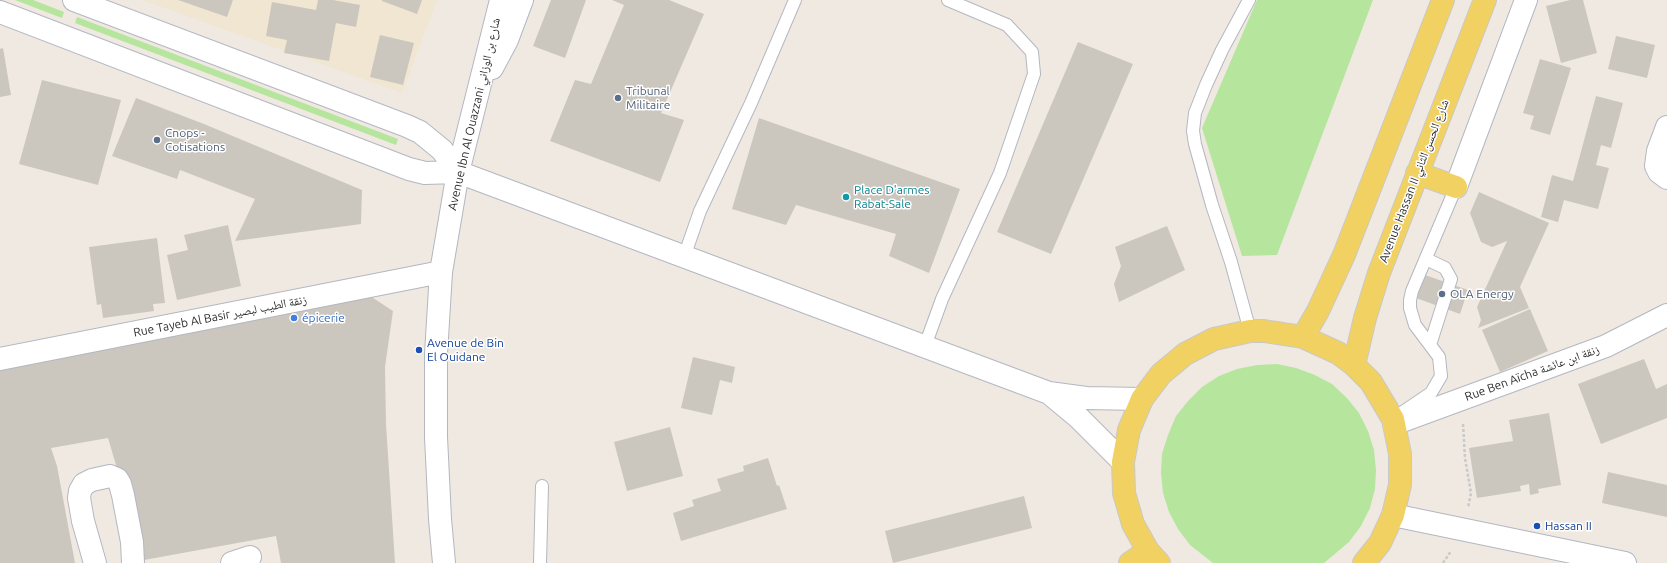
<!DOCTYPE html>
<html>
<head>
<meta charset="utf-8">
<style>
	body { margin:0 }
	canvas { display:block; background:#efe9e1 }
</style>
</head>
<body>
<canvas width="1667" height="563"></canvas>
<script>
const g = document.querySelector('canvas').getContext('2d');
g.lineJoin = 'round';
function fill(path, color) { g.fillStyle = color; g.fill(path, 'evenodd'); }
const poly = rows => new Path2D(rows.map(r => 'M' + r).join(''));
function trace(path, color, width, dash) { g.strokeStyle = color; g.lineWidth = width; g.lineCap = dash ? 'butt' : 'round'; g.setLineDash(dash || []); g.stroke(path); }
function drawText(font, color, halo, rows, align = 'center') {
  g.font = font + ' Ubuntu,"Noto Naskh Arabic",sans-serif'; g.lineWidth = 3; g.setLineDash([]); g.textBaseline = 'middle'; g.strokeStyle = halo; g.fillStyle = color; for (const [text, x, y, turn = 0] of rows) {
    g.save(); g.translate(x, y); g.rotate((+turn || 0) * Math.PI / 180); g.textAlign = isNaN(turn) ? turn : align; if (halo) g.strokeText(text, 0, 0); g.fillText(text, 0, 0); g.restore();
  }
}
fill(poly([
	[142,0,437,0,402,93]
]), '#f0e6d1');
fill(poly([
	[15,0,33,0,64,12,62,18],
	[1257,0,1373,0,1277,255,1242,256,1202,128],
	[77,17,398,139,396,145,75,23],
	[1277,364,1296,368,1315,375,1332,384,1347,398,1359,413,1368,431,1374,450,1376,470,1375,489,1370,508,1361,526,1349,542,1324,563,1213,563,1190,545,1178,529,1169,512,1163,493,1161,473,1162,454,1168,435,1176,416,1188,401,1202,387,1219,376,1237,369,1257,365]
]), '#b6e59e');
fill(poly([
	[178,0,233,0,227,17],
	[318,0,333,0,360,5,356,27,336,23,329,61,284,53,287,40,266,36,272,2,316,10],
	[382,0,422,0,417,14,382,1],
	[551,0,586,0,565,58,533,46],
	[612,0,669,0,704,14,661,113,684,120,660,182,550,141,575,80,591,84,624,5],
	[1570,0,1583,0,1597,53,1561,63,1546,6],
	[380,35,414,43,403,85,370,77],
	[1616,36,1655,45,1647,78,1608,69],
	[1078,42,1133,64,1051,254,997,232],
	[3,48,11,95,0,97,0,49],
	[1540,59,1571,68,1550,135,1530,129,1534,116,1523,113],
	[42,80,121,100,98,185,19,164],
	[1596,96,1623,103,1611,148,1601,145,1596,165,1609,168,1598,209,1564,200,1558,222,1541,217,1552,175,1573,181],
	[136,98,204,124,362,190,361,224,235,241,255,199,180,170,177,179,112,156],
	[759,118,960,189,929,273,889,256,896,234,796,205,786,225,732,209],
	[1479,192,1549,223,1520,287,1529,308,1478,328,1481,320,1477,307,1507,241,1492,247,1481,242,1470,213],
	[228,225,241,286,177,300,167,255,188,250,184,235],
	[1167,226,1185,270,1119,302,1114,284,1121,266,1115,247],
	[157,238,165,303,153,304,154,311,103,318,101,304,97,305,89,247],
	[1425,275,1468,290,1460,314,1416,298],
	[370,296,393,311,385,367,386,424,395,563,281,563,276,536,144,560,108,438,51,448,57,466,75,563,0,563,0,361],
	[1530,309,1548,351,1500,372,1482,330],
	[693,357,735,367,732,383,720,380,712,415,681,408],
	[1644,359,1656,389,1667,384,1667,418,1601,444,1578,384],
	[1549,413,1561,485,1538,489,1539,493,1530,495,1529,484,1520,486,1521,491,1477,498,1469,448,1513,441,1509,420],
	[670,427,683,476,627,491,614,442],
	[768,458,777,486,779,485,787,509,681,541,673,513,694,506,692,500,721,491,717,479,744,471,743,466],
	[1608,472,1667,485,1667,517,1602,503],
	[1024,496,1032,528,893,563,885,531]
]), '#cbc7bf');
const lane = poly([
	[1249,0,1222,50,1206,85,1195,113,1193,131,1195,144,1212,205,1231,262,1250,331],
	[684,257,700,211,751,103,795,0],
	[1426,259,1445,268,1451,279,1430,345],
	[925,346,942,299,1000,173,1034,74,1032,52,1007,25,948,0],
	[1400,414,1431,393,1441,376,1439,357,1415,325,1410,308,1410,300,1412,291,1456,187],
	[540,563,542,486]
]);
const street = poly([
	[1667,127,1658,151,1656,166,1659,172,1667,178],
	[1456,187,1526,0],
	[0,359,441,272],
	[1394,424,1606,346,1667,315],
	[95,563,83,521,79,498,80,491,84,484,92,480,110,476,117,479,120,484,123,495,132,542,133,563],
	[232,563,250,557]
]);
const secondary = poly([
	[74,0,407,126,420,132,442,150,458,172],
	[0,12,409,169,425,173,458,172,1049,393,1086,398,1142,399],
	[492,68,507,40,522,0],
	[1049,393,1078,417,1123,462],
	[1393,515,1625,563],
	[444,563,440,519,436,437,436,354,441,272,458,172,501,0]
]);
const primary = poly([
	[1417,173,1456,187],
	[1303,337,1318,311,1344,255,1443,0],
	[1354,365,1365,318,1379,273,1485,0],
	[1130,563,1148,551],
	[1159,563,1148,551,1133,524,1124,493,1123,462,1129,430,1142,399,1161,374,1185,354,1214,339,1250,331,1264,331,1303,337,1338,353,1354,365,1371,382,1393,419,1400,454,1400,485,1393,515,1380,543,1364,563]
]);
trace(lane, '#b4b7c1', 14);
trace(street, '#b4b7c1', 24);
trace(secondary, '#b4b7c1', 24);
trace(primary, '#c9c9c9', 24);
trace(poly([
	[1463,424,1465,458,1471,493,1468,508],
	[1443,563,1451,551]
]), '#c9c9c9', 2.5, [3, 2]);
trace(lane, '#fff', 12);
trace(street, '#fff', 22);
trace(secondary, '#fff', 22);
trace(primary, '#f2d163', 22);
for (const [x, y, r, color] of [
	[618,98,4,"#5c6f8a"],
	[157,140,4,"#5c6f8a"],
	[846,197,4,"#0f9aa8"],
	[1442,294,4,"#5c6f8a"],
	[294,318,4,"#3f7fe0"],
	[419,350,4,"#1a4fb4"],
	[1537,526,4,"#1a4fb4"]
]) { const dot = new Path2D(); dot.arc(x, y, r, 0, 2 * Math.PI); g.fillStyle = color; g.fill(dot); trace(dot, '#fff', 1.5); }
drawText('12px', '#4e5e75', '#fff', [
	["Tribunal",626,91],
	["Militaire",626,105],
	["Cnops -",165,133],
	["Cotisations",165,147],
	["OLA Energy",1450,294]
], 'left');
drawText('12px', '#2e2e2e', '#fff', [
	["Avenue Ibn Al Ouazzani شارع بن الوزاني",474,114,-77],
	["Avenue Hassan II شارع الحسن الثاني",1414,181,-69],
	["Rue Tayeb Al Basir زنقة الطيب لبصير",220,316,-11],
	["Rue Ben Aïcha زنقة ابن عائشة",1532,373,-20]
]);
drawText('12px', '#0d838f', '#fff', [
	["Place D'armes",854,190],
	["Rabat-Sale",854,204]
], 'left');
drawText('12px', '#366cbe', '#fff', [
	["épicerie",302,318]
], 'left');
drawText('12px', '#164399', '#fff', [
	["Avenue de Bin",427,343],
	["El Ouidane",427,357],
	["Hassan II",1545,526]
], 'left');
</script>
</body>
</html>
